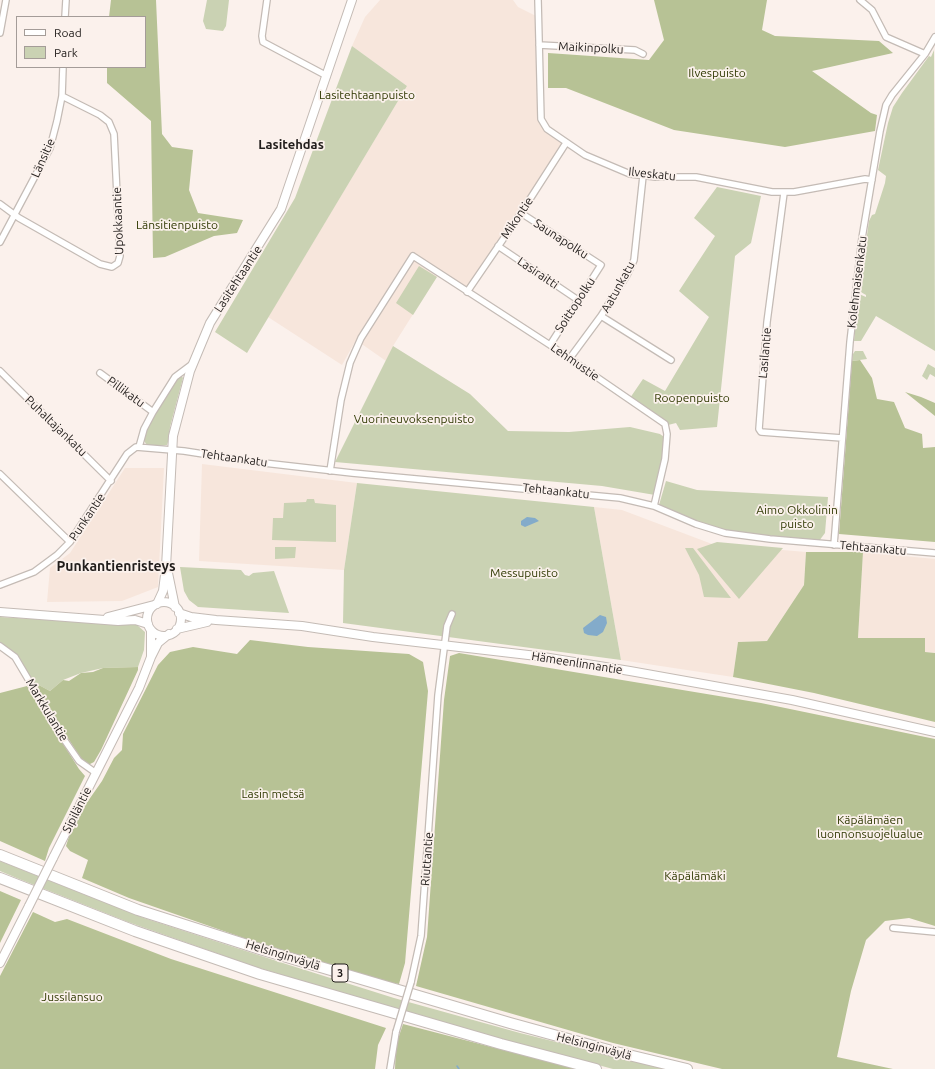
<!DOCTYPE html>
<html>
<head>
<meta charset="utf-8">
<style>
	body { margin:0 }
	#map { position:relative; width:935px; height:1069px; overflow:hidden; background:#fbf1ec; font-family:Ubuntu,sans-serif }
	canvas { display:block }
	.legend { position:absolute; left:16px; top:16px; width:130px; height:52px; box-sizing:border-box; background:#fbf1ec; border:1px solid #a49c98; margin:0; padding:5px 7px; list-style:none; font-size:12px; color:#211d1b }
	.legend li { display:flex; align-items:center; gap:8px; height:20px }
	.legend b { width:20px; border:1px solid #a49c98 }
</style>
</head>
<body>
<div id="map">
<canvas width="935" height="1069"></canvas>
<ul class="legend">
<li><b style="height:5px;background:#fff"></b>Road</li>
<li><b style="height:11px;background:#cad2b3"></b>Park</li>
</ul>
</div>
<script>
const g = document.querySelector('canvas').getContext('2d');
g.lineJoin = 'round';
function fill(path, color) { g.fillStyle = color; g.fill(path, 'evenodd'); }
const poly = rows => new Path2D(rows.map(r => 'M' + r).join(''));
function trace(path, color, width, dash) { g.strokeStyle = color; g.lineWidth = width; g.lineCap = dash ? 'butt' : 'round'; g.setLineDash(dash || []); g.stroke(path); }
function drawText(font, color, halo, rows, align = 'center') {
  g.font = font + ' Ubuntu,sans-serif'; g.lineWidth = 3.5; g.setLineDash([]); g.textBaseline = 'middle'; g.strokeStyle = halo; g.fillStyle = color; for (const [text, x, y, turn = 0] of rows) {
    g.save(); g.translate(x, y); g.rotate((+turn || 0) * Math.PI / 180); g.textAlign = isNaN(turn) ? turn : align; if (halo) g.strokeText(text, 0, 0); g.fillText(text, 0, 0); g.restore();
  }
}
fill(poly([
	[380,0,513,0,518,7,538,17,543,124,566,143,467,292,439,273,393,346,386,361,356,340,342,365,268,317,407,86,352,46,365,17],
	[202,464,357,483,344,570,199,561],
	[125,468,164,468,158,587,122,601,47,602,50,568,70,553],
	[594,507,622,510,712,544,806,552,804,585,767,641,738,642,733,677,621,660],
	[863,552,935,559,935,653,925,652,924,638,858,638]
]), '#f7e6dc');
fill(poly([
	[207,0,229,0,226,26,223,31,206,29,203,21],
	[352,46,407,86,247,353,215,332,295,198],
	[934,50,935,351,876,316,861,341,854,341,859,294,866,297,866,295,859,291,869,221,872,215,875,214,885,183,886,176,878,170,888,123,893,107,902,93,929,56,931,57],
	[717,187,761,196,751,243,735,256,717,427,680,430,676,423,668,425,630,398,643,379,665,391,709,317,679,291,715,236,694,218],
	[419,266,437,277,413,315,396,303],
	[393,346,470,394,508,431,569,432,630,427,660,434,664,437,661,473,655,495,602,486,335,462],
	[855,351,863,351,867,359,852,361,853,354],
	[928,364,935,368,935,377,930,374,927,380,922,376],
	[181,375,183,378,170,427,169,439,167,445,159,446,147,445,144,441,144,436,159,406,177,378],
	[666,481,697,490,828,497,825,533,819,541,727,531,697,523,659,505],
	[357,483,594,507,621,660,343,623,344,570],
	[307,499,314,499,315,503,336,505,336,542,272,540,273,518,283,518,284,503,306,502],
	[717,542,783,548,739,599,697,549],
	[275,547,296,547,295,558,275,559],
	[685,548,693,548,731,598,704,597,699,575],
	[180,567,241,570,245,575,249,576,253,573,274,571,289,613,198,607,189,600,184,591],
	[0,617,137,625,145,632,144,650,138,667,103,668,81,673,63,680,50,691,35,683,33,684,0,644],
	[0,861,144,918,286,964,394,998,520,1033,665,1069,613,1069,420,1017,253,966,128,922,19,879,0,871]
]), '#cad2b3');
fill(poly([
	[111,0,156,0,162,134,172,147,193,150,189,190,198,213,243,220,237,233,214,236,165,257,153,258,151,121,107,83,107,67,145,67,145,17,109,17],
	[654,0,767,0,762,30,775,36,879,41,893,53,812,71,871,113,877,115,875,131,785,147,674,130,566,88,548,88,548,53,649,60,664,40],
	[860,360,872,378,877,399,894,402,905,428,922,434,923,448,935,447,935,542,839,534,852,361],
	[905,392,921,397,935,403,935,416],
	[806,552,863,552,858,638,925,638,925,652,935,653,935,722,814,693,733,677,738,642,767,641,804,585],
	[250,640,308,647,409,654,423,662,428,691,405,963,399,984,391,983,258,943,129,898,82,878,88,860,70,851,66,846,74,821,102,781,114,758,122,750,123,734,158,665,170,652,193,647,237,654],
	[459,653,761,703,935,739,935,926,909,918,885,921,866,940,851,991,837,1057,893,1069,722,1069,613,1043,416,986,427,937,444,700,450,656],
	[138,667,138,670,101,750,94,762,88,765,82,760,33,684,35,683,50,691,63,680,69,681,81,673,93,672,103,668],
	[27,686,79,769,85,776,49,848,45,861,0,841,0,693],
	[0,891,21,900,0,943],
	[33,912,55,922,67,919,171,959,386,1028,378,1045,375,1069,0,1069,0,976],
	[403,1024,553,1063,575,1069,395,1069,396,1045]
]), '#b7c295');
fill(poly([
	[527,517,535,518,539,521,525,527,521,525,521,521],
	[600,615,606,617,607,623,603,632,597,636,588,635,584,633,583,628]
]), '#83abca');
trace(poly([
	[457,1066,459,1069]
]), '#83abca', 1.5);
const street = poly([
	[267,0,262,36,263,42,327,76],
	[538,0,541,119,547,129,585,155,630,174,656,177,696,177,772,192,794,192,865,179,872,180],
	[860,0,872,10,886,37,925,54],
	[65,17,66,0],
	[0,33,6,0],
	[539,45,635,50,643,54],
	[643,176,634,260,627,275,601,316,671,360],
	[784,193,767,322,759,429,761,432,842,438],
	[0,204,19,218,100,264,112,267,118,263,120,256,114,134,109,122,100,115,62,96],
	[521,213,601,265,550,345],
	[0,242,50,148,57,121,62,96,63,67],
	[498,246,578,300],
	[467,292,521,213,566,143],
	[570,358,601,316],
	[0,371,111,481],
	[100,373,153,412],
	[139,447,144,429,153,412,175,377,191,365],
	[330,471,341,400,350,363,361,338,413,256,550,345,665,424,667,434,665,459,654,506],
	[0,474,70,542],
	[834,545,850,342,862,238,880,131,886,105,892,95,925,54,935,37],
	[0,585,34,572,57,555,70,542,127,454,136,447,184,451,255,462,352,473,620,498,654,506,696,524,725,533,770,539,935,553],
	[0,646,15,657,63,738,79,761,96,773],
	[893,928,935,932],
	[411,982,421,936,438,695,447,626,452,614],
	[390,1069,396,1032]
]);
const secondary = poly([
	[168,573,175,607],
	'147 619a17 17 0 1 1 34 0a17 17 0 1 1-34 0Z',
	[157,604,163,591,166,567,173,436,190,371,210,323,281,209,352,0],
	[0,612,118,621,135,620,148,624],
	[179,613,191,617,216,620,302,626,373,637,537,656,630,671,792,700,935,732],
	[108,617,154,605],
	[177,629,207,622],
	[151,656,151,630],
	[53,858,139,688,151,657,158,643,169,634],
	[0,963,29,906]
]);
const highway = poly([
	[0,855,138,910,263,950,510,1023,612,1051,687,1069],
	[0,878,135,931,260,974,501,1044,596,1069]
]);
trace(street, '#c4bbb5', 8);
trace(secondary, '#c4bbb5', 10);
trace(highway, '#c4bbb5', 12);
trace(street, '#fff', 5.5);
trace(secondary, '#fff', 8);
trace(highway, '#fff', 10);
const streetBridge = poly([
	[396,1032,411,982]
]);
const secondaryBridge = poly([
	[29,906,53,858]
]);
trace(streetBridge, '#c4bbb5', 8, []);
trace(secondaryBridge, '#c4bbb5', 10, []);
trace(streetBridge, '#fff', 5.5);
trace(secondaryBridge, '#fff', 8);
for (const [x, y, w] of [
	[340,973,16]
]) { const box = new Path2D(); box.roundRect(x - w / 2, y - 9, w, 18, 3); g.fillStyle = '#fbf1ec'; g.fill(box); trace(box, '#211d1b', 1); }
drawText('bold 11px', '#211d1b', null, [
	["3",340,973]
]);
drawText('12px', '#211d1b', '#fbf1ec', [
	["Maikinpolku",591,48,3],
	["Länsitie",43,158,-66],
	["Ilveskatu",652,174,6],
	["Mikontie",517,218,-56],
	["Upokkaantie",118,221,-92],
	["Saunapolku",561,239,33],
	["Lasiraitti",538,273,34],
	["Lasitehtaantie",238,279,-57],
	["Kolehmaisenkatu",857,282,-83],
	["Aatunkatu",618,287,-61],
	["Soittopolku",575,305,-57],
	["Lasilantie",765,353,-85],
	["Lehmustie",575,362,35],
	["Pillikatu",126,392,36],
	["Puhaltajankatu",56,426,44],
	["Tehtaankatu",234,458,8],
	["Tehtaankatu",556,491,6],
	["Punkantie",87,517,-56],
	["Tehtaankatu",873,548,5],
	["Hämeenlinnantie",577,663,9],
	["Markkulantie",47,710,59],
	["Sipiläntie",77,810,-63],
	["Riuttantie",427,859,-86],
	["Helsinginväylä",283,955,17],
	["Helsinginväylä",594,1046,15]
]);
drawText('12px', '#323b05', '#fbf1ec', [
	["Ilvespuisto",717,73],
	["Lasitehtaanpuisto",367,95],
	["Länsitienpuisto",177,225],
	["Roopenpuisto",692,398],
	["Vuorineuvoksenpuisto",414,419],
	["Aimo Okkolinin",797,510],
	["puisto",797,524],
	["Messupuisto",524,573],
	["Lasin metsä",273,794],
	["Käpälämäen",870,820],
	["luonnonsuojelualue",870,834],
	["Käpälämäki",695,876],
	["Jussilansuo",72,997]
]);
drawText('bold 13px', '#211d1b', '#fbf1ec', [
	["Lasitehdas",291,145]
]);
drawText('bold 14px', '#211d1b', '#fbf1ec', [
	["Punkantienristeys",116,566]
]);
</script>
</body>
</html>
